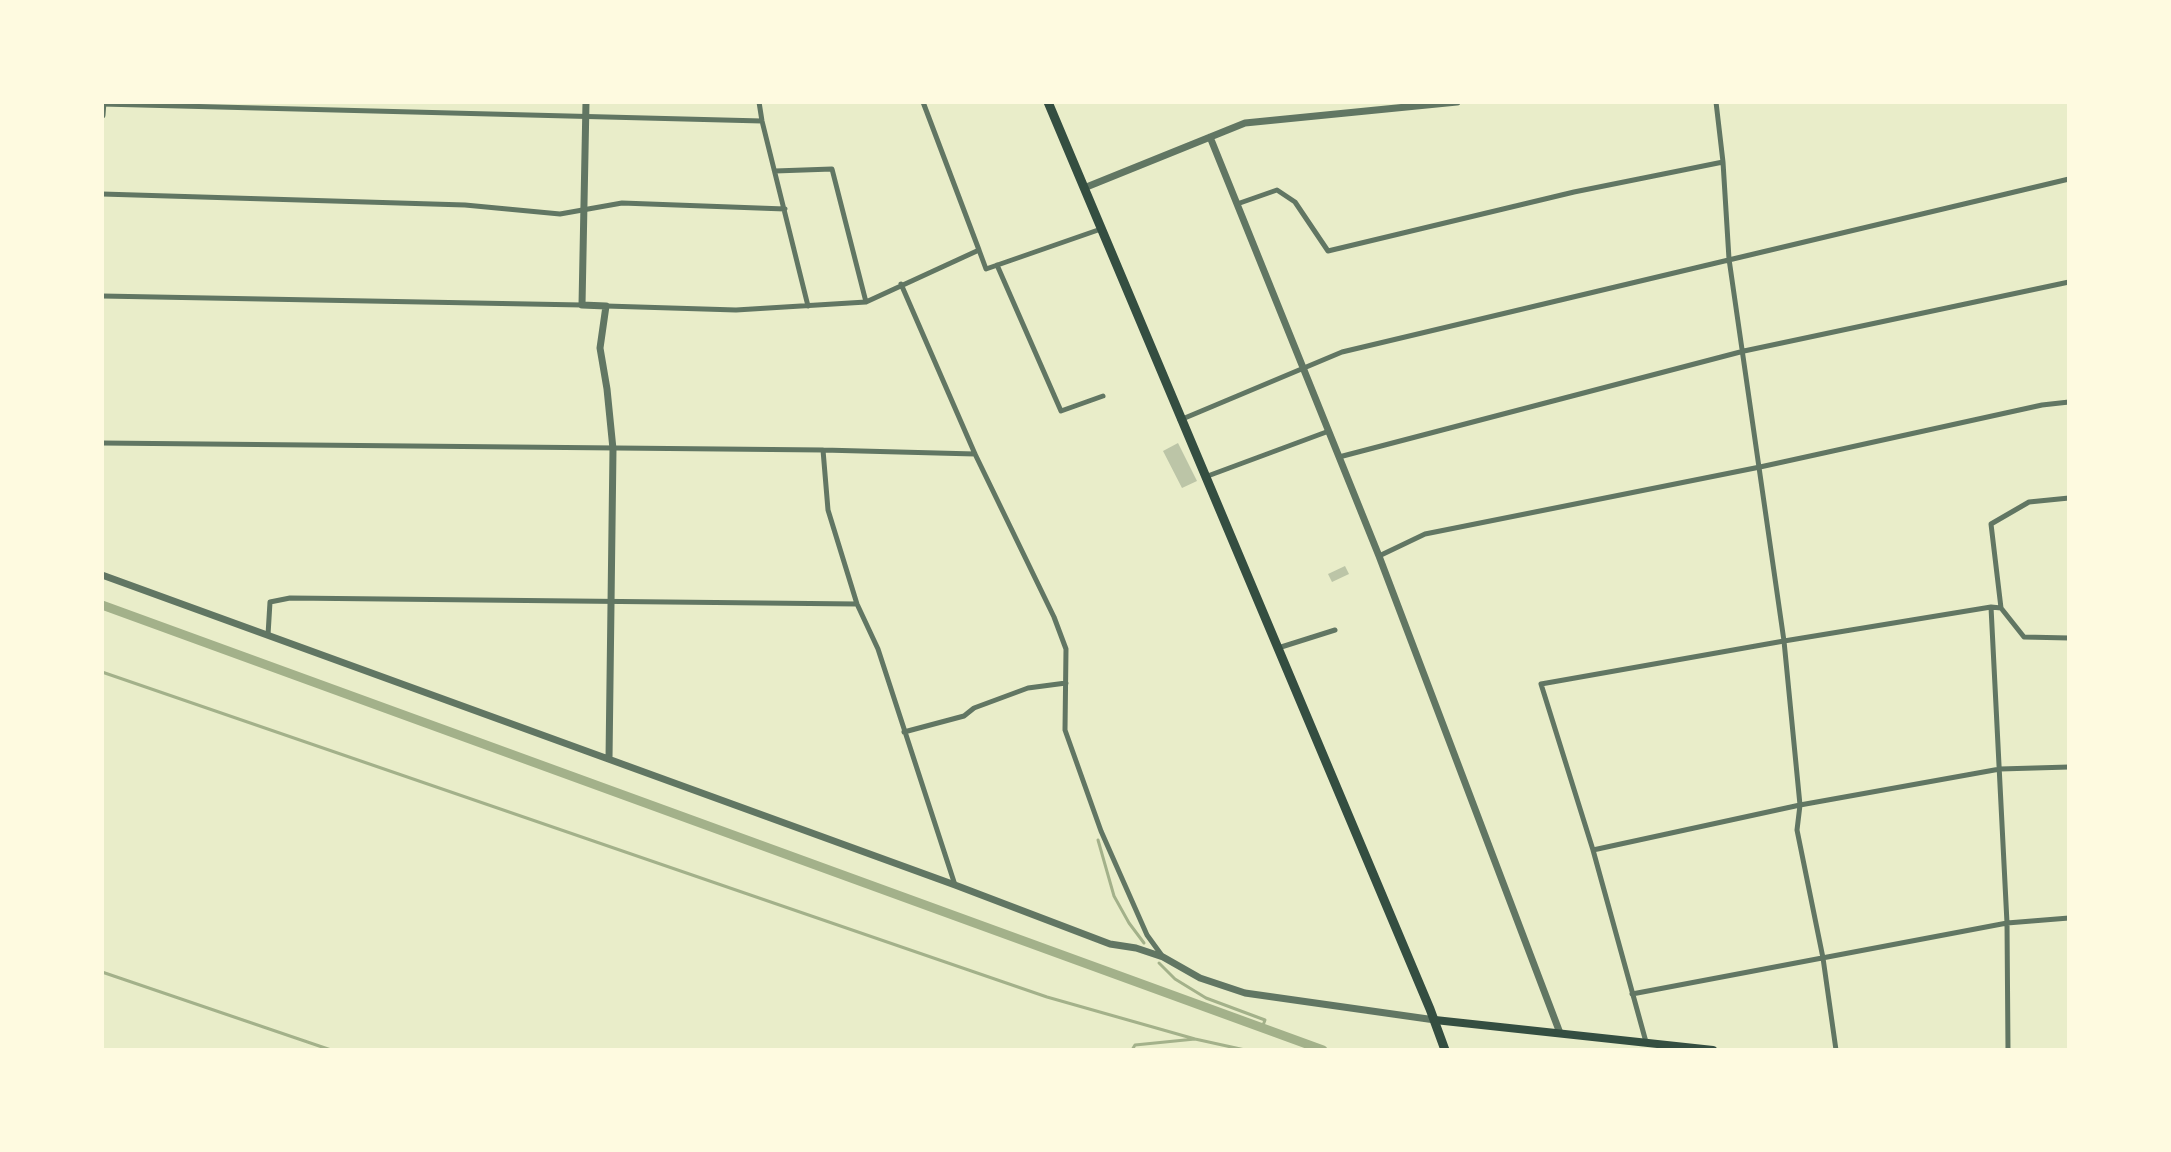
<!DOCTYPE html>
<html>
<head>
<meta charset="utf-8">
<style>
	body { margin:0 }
	#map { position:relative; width:2171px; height:1152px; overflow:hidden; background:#e9edc9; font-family:"Nunito Sans",sans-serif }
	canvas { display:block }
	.frame { position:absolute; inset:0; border:104px solid #fefae0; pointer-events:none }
</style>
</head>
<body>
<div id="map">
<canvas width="2171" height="1152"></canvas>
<div class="frame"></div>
</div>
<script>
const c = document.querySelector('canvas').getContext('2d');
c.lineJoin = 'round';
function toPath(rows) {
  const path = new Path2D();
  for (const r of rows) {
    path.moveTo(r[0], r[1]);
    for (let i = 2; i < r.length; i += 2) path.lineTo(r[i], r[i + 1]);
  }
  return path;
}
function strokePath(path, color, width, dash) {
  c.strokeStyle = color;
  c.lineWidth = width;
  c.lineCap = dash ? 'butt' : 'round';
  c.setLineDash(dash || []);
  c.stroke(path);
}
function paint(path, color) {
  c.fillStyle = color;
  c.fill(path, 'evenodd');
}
strokePath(toPath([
	[102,672,1047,997,1195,1039],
	[1098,840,1114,896,1129,923,1144,943],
	[1159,963,1175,979,1206,998,1265,1020,1262,1028],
	[102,972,331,1050],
	[1132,1050,1135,1045,1195,1039,1245,1050]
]), '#a3b18a', 3);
strokePath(toPath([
	[102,605,1323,1050]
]), '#a3b18a', 9);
paint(toPath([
	[1178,443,1197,481,1182,488,1163,451],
	[1345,566,1349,574,1332,582,1328,574]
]), '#bcc5a7');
strokePath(toPath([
	[759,102,762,121,808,306],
	[923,102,979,250],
	[1716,102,1723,162,1729,259,1784,641,1800,805,1797,830,1823,958,1836,1050],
	[102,104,762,121],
	[775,171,832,169,866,302],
	[102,194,465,205,560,214,622,203,785,209],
	[1237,204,1277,190,1295,202,1328,251,1574,192,1723,162],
	[997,265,1061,411,1103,396],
	[901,284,975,454,1054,617,1066,649,1065,730,1101,831,1147,935,1163,957],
	[102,296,582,305],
	[606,306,736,310,866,302,979,250,986,269,1101,229],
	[1180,420,1342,352,2069,179],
	[102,443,823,450,975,454],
	[823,450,828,510,857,604,878,649,955,885],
	[1339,457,1744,351,2069,282],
	[1205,477,1329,431],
	[2069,498,2029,502,1991,524,2001,608,2024,637,2069,638],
	[1379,556,1425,534,1760,467,2042,405,2069,402],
	[1991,607,2007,923,2008,1050],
	[268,635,270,602,290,598,857,604],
	[1278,648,1335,630],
	[904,732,964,716,974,708,1028,688,1066,683],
	[1593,850,1800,805,2000,769,2069,767],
	[1632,994,2007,923,2069,918],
	[1646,1042,1593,850,1541,684,1784,641,1991,607,2001,608]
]), '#617663', 5);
strokePath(toPath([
	[586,102,582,305,606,306,600,348,607,389,613,449,609,759],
	[102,115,103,102],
	[1210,137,1379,556,1560,1033],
	[1084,188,1245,123,1457,102],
	[102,575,955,885,1110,944,1136,948,1163,957,1200,978,1245,993,1435,1020]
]), '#617663', 7);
strokePath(toPath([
	[1435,1020,1713,1050]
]), '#344e41', 8);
strokePath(toPath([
	[1048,102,1430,1009,1445,1050]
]), '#344e41', 9);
</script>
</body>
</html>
